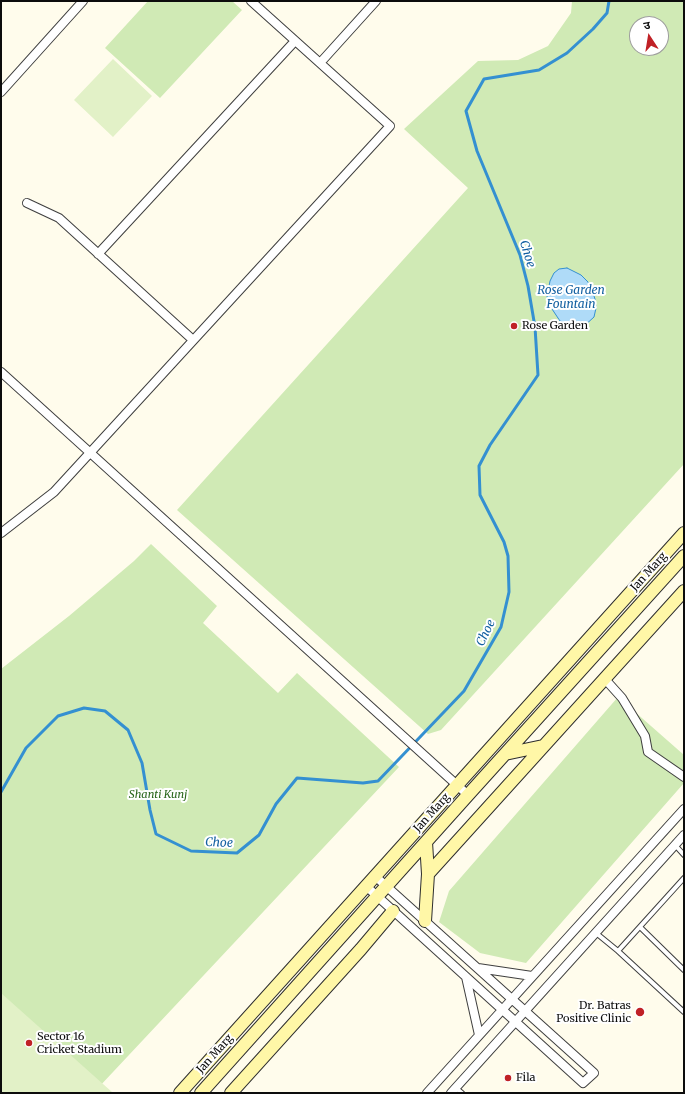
<!DOCTYPE html>
<html>
<head>
<meta charset="utf-8">
<style>
	body { margin:0 }
	#map { position:relative; width:685px; height:1094px; overflow:hidden; background:#fffcec; font-family:Merriweather,"Noto Sans Devanagari",serif }
	canvas { display:block }
	.frame { position:absolute; inset:0; border:2px solid #0c0c0c; pointer-events:none }
	.north { position:absolute; left:629px; top:16px; width:40px; height:40px; box-sizing:border-box; background:#fff; border:1px solid #9e9e9e; border-radius:50%; rotate:348deg; font-size:11px; font-weight:700; line-height:16px; text-align:center; color:#0c0c0c }
	.north::after { content:''; display:block; margin:auto; width:14px; height:18px; background:#c02126; clip-path:polygon(50% 0,100% 100%,50% 72%,0 100%) }
</style>
</head>
<body>
<div id="map">
<canvas width="685" height="1094"></canvas>
<div class="frame"></div>
<div class="north">उ</div>
</div>
<script>
const c = document.querySelector('canvas').getContext('2d');
c.lineJoin = 'round';
function paint(path, color) {
  c.fillStyle = color;
  c.fill(path, 'evenodd');
}
function toPath(rows) {
  const path = new Path2D();
  for (const r of rows) {
    path.moveTo(r[0], r[1]);
    for (let i = 2; i < r.length; i += 2) path.lineTo(r[i], r[i + 1]);
  }
  return path;
}
function strokePath(path, color, width, dash) {
  c.strokeStyle = color;
  c.lineWidth = width;
  c.lineCap = dash ? 'butt' : 'round';
  c.setLineDash(dash || []);
  c.stroke(path);
}
function drawText(font, color, halo, rows, align = 'center') {
  c.font = font + ' Merriweather,serif';
  c.lineWidth = 4;
  c.setLineDash([]);
  c.textBaseline = 'middle';
  c.strokeStyle = halo;
  c.fillStyle = color;
  for (const [text, x, y, turn = 0] of rows) {
    c.save();
    c.translate(x, y);
    c.rotate((+turn || 0) * Math.PI / 180);
    c.textAlign = isNaN(turn) ? turn : align;
    if (halo) c.strokeText(text, 0, 0);
    c.fillText(text, 0, 0);
    c.restore();
  }
}
paint(toPath([
	[148,1,232,1,242,10,160,98,105,48],
	[572,1,684,1,684,464,441,730,428,734,177,510,468,188,404,129,478,61,518,60,548,46,571,13],
	[637,24,661,24,661,48,637,48],
	[151,544,217,606,203,623,278,693,297,673,399,767,98,1088,1,999,1,669,69,616,134,561],
	[618,697,684,755,684,783,526,963,480,953,439,922,449,891]
]), '#d0eab5');
paint(toPath([
	[113,59,152,96,113,137,74,100],
	[1,993,112,1092,1,1093]
]), '#e2f1c7');
const water = toPath([
	[567,268,581,275,588,282,592,290,595,299,596,308,594,317,583,327,576,328,567,325,560,321,550,306,547,297,550,281,554,273,559,269,567,268]
]);
paint(water, '#afdbf8');
strokePath(water, '#3490d1', 1);
strokePath(toPath([
	[1,792,26,748,58,716,84,708,105,711,128,730,142,763,150,810,156,834,191,851,237,853,259,835,276,804,297,778,363,783,378,781,464,691,501,627,509,592,508,556,504,542,480,495,479,466,490,445,538,375,535,327,528,286,520,255,477,151,466,111,484,79,539,70,567,53,593,29,607,13,609,1]
]), '#3490d1', 3);
const lane = toPath([
	[675,845,684,855],
	[684,878,618,951,684,1012],
	[640,927,684,970],
	[596,933,618,951],
	[456,1088,462,1093]
]);
const street = toPath([
	[320,63,376,1],
	[1,92,83,1],
	[27,203,59,218,193,340],
	[98,254,295,41],
	[1,372,468,795],
	[1,533,54,492,390,126,251,1],
	[604,678,622,698,645,736,648,752,684,777],
	[366,886,583,1083,594,1073,375,876],
	[478,968,532,976],
	[466,977,479,1035],
	[427,1093,684,809],
	[451,1093,684,835]
]);
const secondary = toPath([
	[505,754,543,746],
	[428,874,684,591],
	[425,921,428,874,426,842],
	[180,1093,684,533],
	[201,1093,468,795,684,556],
	[231,1093,361,949,393,911]
]);
strokePath(lane, '#3f3f3f', 6);
strokePath(street, '#3f3f3f', 10);
strokePath(secondary, '#2e2e2e', 14);
strokePath(lane, '#fff', 4);
strokePath(street, '#fff', 8);
strokePath(secondary, '#fff7a7', 12);
for (const [x, y, r, color] of [
	[514,326,4,"#c02126"],
	[640,1012,5,"#c02126"],
	[29,1043,4,"#c02126"],
	[508,1078,4,"#c02126"]
]) {
  const dot = new Path2D();
  dot.arc(x, y, r, 0, 2 * Math.PI);
  c.fillStyle = color;
  c.fill(dot);
  strokePath(dot, '#fff', 1.5);
}
drawText('11px', '#0c0c0c', '#fff', [
	["Rose Garden",522,326],
	["Dr. Batras",631,1006,"right"],
	["Positive Clinic",631,1019,"right"],
	["Sector 16",37,1037],
	["Cricket Stadium",37,1050],
	["Fila",516,1078]
], 'left');
drawText('11px', '#0c0c0c', '#fff', [
	["Jan Marg",649,572,-48],
	["Jan Marg",432,813,-48],
	["Jan Marg",215,1054,-48]
]);
drawText('italic 11px', '#29661b', '#fff', [
	["Shanti Kunj",158,795]
]);
drawText('italic 12px', '#1360a1', '#fff', [
	["Choe",527,254,73],
	["Rose Garden",571,291],
	["Fountain",571,305],
	["Choe",486,633,-64],
	["Choe",219,843,2]
]);
</script>
</body>
</html>
